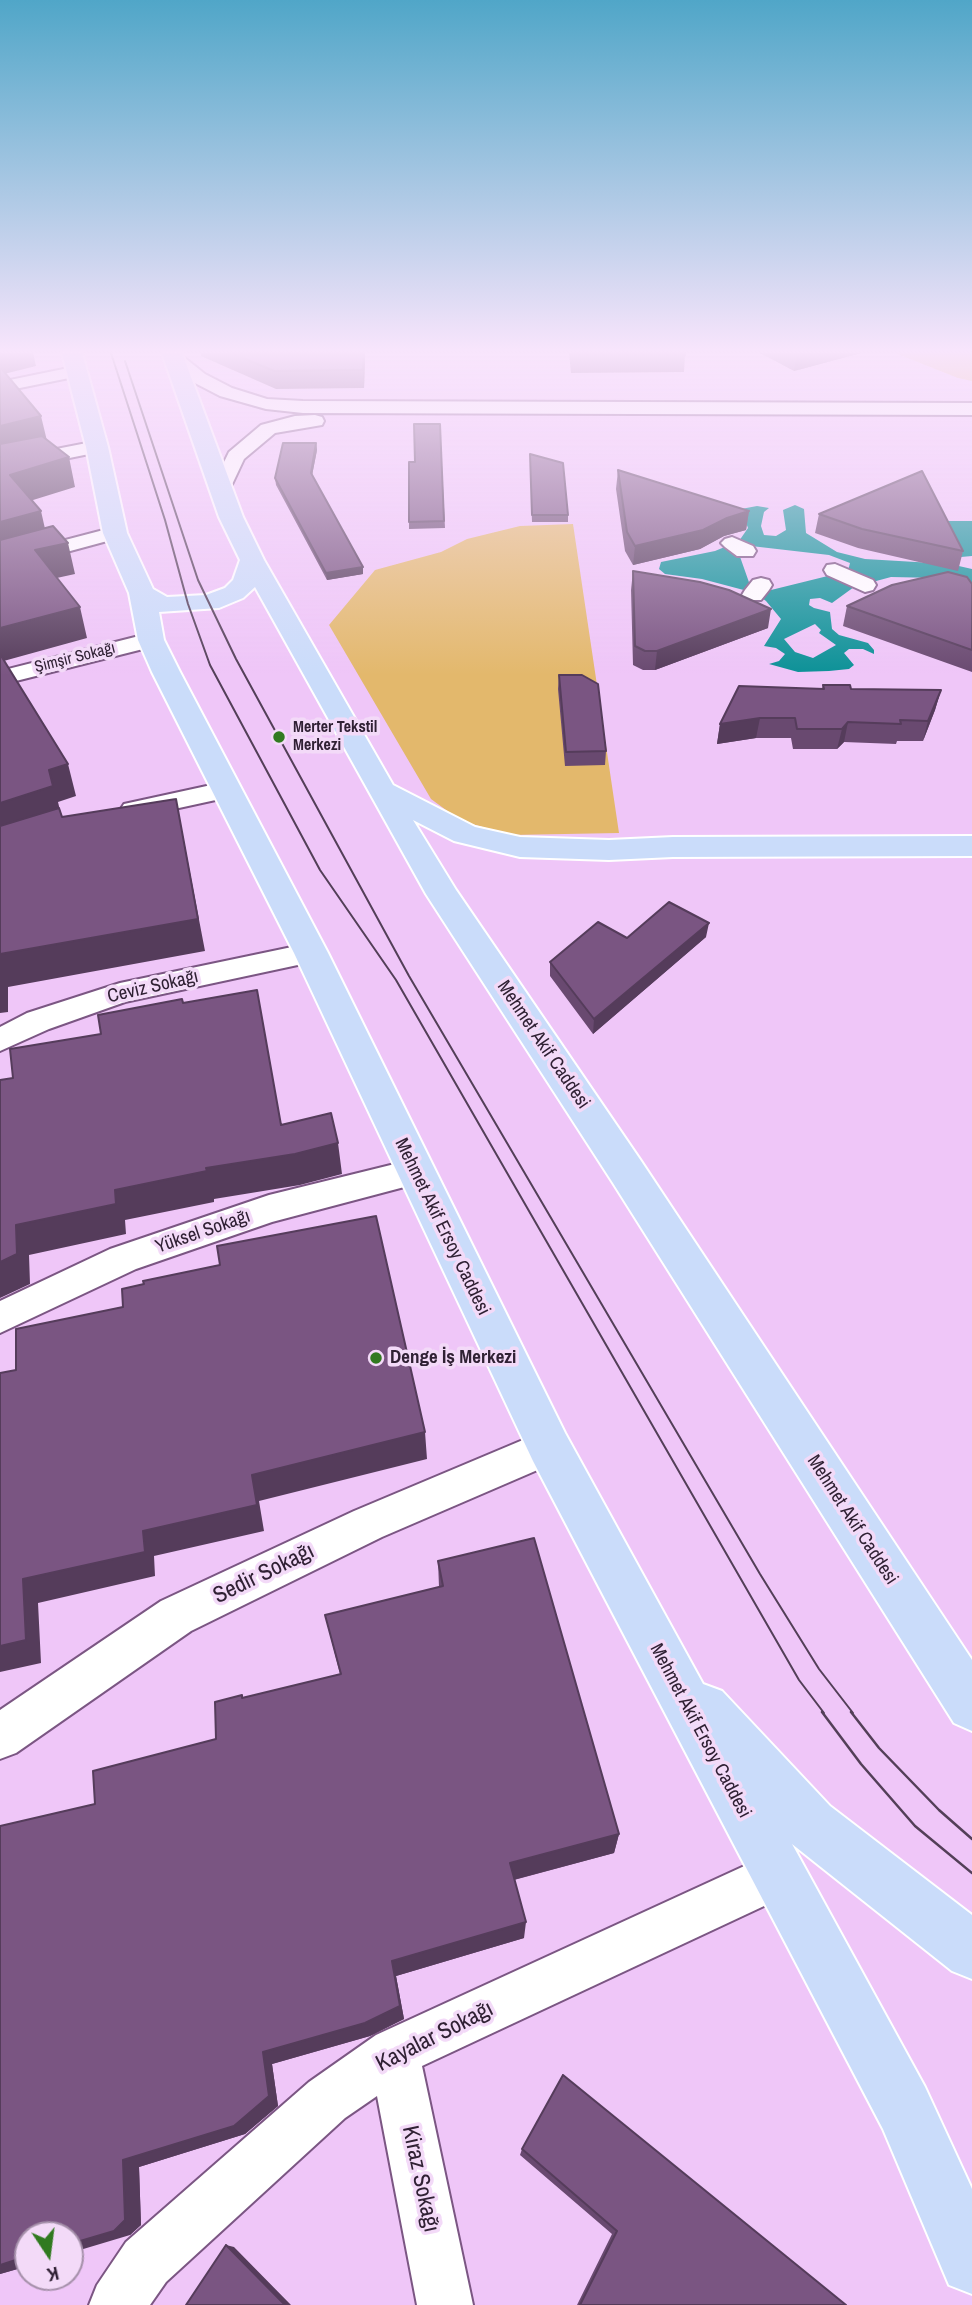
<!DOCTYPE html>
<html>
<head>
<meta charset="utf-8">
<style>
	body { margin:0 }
	#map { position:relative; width:972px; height:2305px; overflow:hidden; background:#efc6f8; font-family:"Archivo Narrow",sans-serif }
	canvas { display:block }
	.north { position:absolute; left:14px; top:2221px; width:70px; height:70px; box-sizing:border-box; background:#f3daf8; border:2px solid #a590aa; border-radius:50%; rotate:167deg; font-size:19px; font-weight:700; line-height:28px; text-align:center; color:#302134 }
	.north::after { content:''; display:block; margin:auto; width:24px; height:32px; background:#317a20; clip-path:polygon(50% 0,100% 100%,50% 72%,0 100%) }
</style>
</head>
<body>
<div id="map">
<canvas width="972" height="2305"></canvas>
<div class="north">K</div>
</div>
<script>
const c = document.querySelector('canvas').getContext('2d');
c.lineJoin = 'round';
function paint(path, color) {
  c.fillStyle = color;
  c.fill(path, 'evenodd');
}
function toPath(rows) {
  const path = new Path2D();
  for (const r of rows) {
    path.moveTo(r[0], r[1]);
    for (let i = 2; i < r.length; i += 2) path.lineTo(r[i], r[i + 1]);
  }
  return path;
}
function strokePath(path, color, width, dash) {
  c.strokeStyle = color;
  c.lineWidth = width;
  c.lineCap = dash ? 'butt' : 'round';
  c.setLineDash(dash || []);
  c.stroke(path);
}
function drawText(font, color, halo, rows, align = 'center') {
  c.font = font + ' "Archivo Narrow",sans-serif';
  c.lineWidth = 7;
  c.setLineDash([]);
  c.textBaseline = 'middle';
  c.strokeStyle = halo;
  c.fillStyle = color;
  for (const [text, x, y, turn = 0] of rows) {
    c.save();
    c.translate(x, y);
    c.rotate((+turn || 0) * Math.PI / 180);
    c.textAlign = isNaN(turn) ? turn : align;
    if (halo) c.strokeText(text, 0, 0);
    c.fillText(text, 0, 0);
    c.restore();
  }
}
paint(toPath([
	[895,353,972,353,972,381,958,378],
	[573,524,619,833,511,835,461,821,431,799,329,625,375,570,441,552,467,539,520,526]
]), '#e3b86c');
paint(toPath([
	[795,505,804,509,806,533,837,552,865,559,950,564,972,569,972,583,938,578,891,577,854,587,832,603,820,598,810,599,809,605,814,608,830,612,832,629,839,635,868,643,874,650,874,654,863,649,849,649,844,653,854,665,849,669,829,671,798,672,769,664,779,661,785,654,776,648,764,646,781,619,766,601,755,593,702,579,665,574,659,569,661,562,715,551,739,541,748,528,741,509,757,506,769,508,764,512,761,526,764,535,776,536,786,530,783,510],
	[751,546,829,555,850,563,848,571,767,591,751,588,738,551],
	[815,624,821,630,819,633,836,645,813,658,795,652,784,639],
	[945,521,972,521,972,556,961,557]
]), '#0c9197');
const minor = toPath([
	[174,353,180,354,205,374,232,388,267,399,303,401,972,403,972,415,303,413,266,409,220,396,193,382,168,362,165,358,174,353],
	[78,366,84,367,87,371,84,375,0,392,0,382,78,366],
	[315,415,322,417,324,421,322,425,275,433,244,459,228,493,214,493,211,489,229,452,261,425,295,416,315,415],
	[97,441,107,447,104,451,0,472,0,460,97,441],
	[115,527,122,529,125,533,122,537,0,570,0,557,115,527],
	[732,537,753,546,756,551,753,556,737,556,725,547,721,543,725,539,732,537],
	[835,564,873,580,876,585,873,590,865,592,827,575,824,570,827,565,835,564],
	[761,578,769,580,772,585,769,590,761,600,745,600,742,595,745,590,753,580,761,578],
	[151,633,159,635,163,640,159,645,0,685,0,671,151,633],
	[225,782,234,784,238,790,234,796,133,818,124,816,120,810,124,804,225,782],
	[311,943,321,946,326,953,321,960,125,1002,49,1029,0,1051,0,1027,27,1013,120,983,311,943],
	[415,1159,427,1163,432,1172,427,1181,272,1222,136,1269,0,1333,0,1301,110,1249,269,1195,415,1159],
	[549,1429,563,1435,569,1447,563,1459,382,1537,191,1631,16,1753,0,1759,0,1710,161,1601,354,1511,549,1429],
	[777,1851,794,1858,801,1875,794,1892,422,2066,473,2305,417,2305,377,2096,345,2118,166,2282,150,2305,89,2305,97,2285,126,2242,309,2082,376,2035,777,1851]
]);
const major = toPath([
	[62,353,82,353,108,447,127,533,153,589,167,597,206,595,225,588,233,580,240,560,219,517,162,353,182,353,243,517,264,560,393,785,475,827,520,837,609,840,673,837,972,836,972,856,673,857,609,860,520,857,454,841,413,820,456,890,641,1161,972,1660,972,1731,954,1723,613,1183,426,894,255,587,243,598,219,608,159,612,164,640,180,672,328,953,565,1433,703,1684,722,1691,830,1806,972,1915,972,1979,952,1971,792,1844,925,2087,972,2189,972,2294,949,2285,883,2129,533,1461,294,953,152,672,138,640,129,593,103,533,86,447,62,353]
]);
strokePath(minor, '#7b5683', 4);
strokePath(major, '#fff', 4);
paint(minor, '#fff');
paint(major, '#cadcfa');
strokePath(toPath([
	[111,353,165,520,188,604,210,665,320,870,396,980,799,1680,824,1713],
	[125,361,198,580,236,659,409,976,760,1574,819,1669,853,1713]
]), '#533f58', 2);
strokePath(toPath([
	[822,1712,861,1764,915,1826,972,1873],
	[851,1712,879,1748,939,1810,972,1839]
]), '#533f58', 2.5);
paint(toPath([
	[201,353,365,353,364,388,276,389,201,356],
	[569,353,685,353,685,355,684,372,571,373],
	[760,353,861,353,794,371],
	[440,424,445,528,409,529,409,522,415,462],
	[316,443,317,450,312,476,363,567,363,574,327,580,276,485,275,478],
	[530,461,568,515,568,522,532,522],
	[618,470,749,511,746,530,724,536,700,549,633,565,625,551,616,489],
	[819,514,963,551,958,571,858,548,815,533],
	[633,571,768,628,655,670,643,670,633,665,631,590],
	[972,584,972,672,843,626,847,606],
	[559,675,606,751,605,765,565,766,558,689],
	[823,685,851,689,941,690,935,710,923,741,897,741,896,744,844,742,837,749,793,749,791,738,756,738,717,744,720,724,822,689],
	[706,937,593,1034,550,976,550,962,627,938],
	[438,1561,619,1834,614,1853,514,1880,524,1938,396,1976,404,2019,370,2036,272,2064,278,2106,245,2134,139,2167,141,2225,130,2235,28,2235,28,2266,0,2274,0,1826,95,1804,216,1739,243,1698,340,1674,325,1615,439,1587],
	[522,2149,846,2305,577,2305,612,2234,520,2155]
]), '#694970');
paint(toPath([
	[0,353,33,353,36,366,0,375],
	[364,353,365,353,365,360,364,388,363,370],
	[797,353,861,353,794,371],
	[41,416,48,445,0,457,0,426],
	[316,443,317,450,311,480,311,473],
	[69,457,75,487,17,505,10,475],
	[41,511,48,542,0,554,0,522],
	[749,511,746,530,724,536,700,549,633,565,635,546],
	[68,543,75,574,43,581,35,550],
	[363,567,363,574,327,580,326,573],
	[80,607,87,638,0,662,0,628],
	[771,609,768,628,655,670,657,651],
	[941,690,935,710,923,741,928,721],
	[760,718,756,738,717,744,720,724],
	[848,722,844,742,837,749,842,729],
	[68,764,76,796,58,802,62,819,0,839,0,803,49,770],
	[176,799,205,951,8,987,8,1012,0,1013,0,954],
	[709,923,706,937,593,1034,594,1019],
	[338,1143,342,1174,300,1185,214,1199,214,1202,125,1220,126,1234,29,1255,30,1284,0,1298,0,1262,16,1225,115,1190,206,1168],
	[425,1432,427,1459,259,1501,264,1531,154,1556,155,1576,38,1603,41,1663,0,1672,0,1646,23,1579,143,1531,252,1475],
	[619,1834,614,1853,509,1881,510,1863],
	[526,1922,524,1938,396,1976,404,2019,370,2036,272,2064,278,2106,245,2134,139,2167,141,2225,130,2235,70,2253,70,2244,123,2160,263,2052,392,1961],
	[226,2245,234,2247,291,2305,285,2305],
	[28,2256,28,2266,0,2274,0,2265]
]), '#553c5b');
const building = toPath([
	[231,353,364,353,363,370,274,371,231,353],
	[572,353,685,353,685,355,572,355,572,353],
	[0,367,41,416,0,426,0,367],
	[414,424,440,424,444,521,409,522,409,462,415,462,414,424],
	[42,436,69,457,10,475,41,511,0,522,0,444,42,436],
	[283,443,316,443,311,473,363,567,326,573,275,478,283,443],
	[530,454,563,463,568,515,532,515,530,454],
	[618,470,749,511,727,518,703,530,635,546,627,532,618,470],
	[922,471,963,551,862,529,819,514,922,471],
	[53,526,68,543,35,550,80,607,0,628,0,540,53,526],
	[633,571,700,582,729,590,771,609,657,651,645,651,635,646,633,571],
	[948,572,967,577,972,584,972,650,847,606,892,585,948,572],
	[0,654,68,764,49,770,53,786,0,803,0,654],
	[559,675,582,675,598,684,606,751,566,752,559,675],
	[823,685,850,685,851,689,941,690,928,721,900,720,901,724,848,722,842,729,797,729,795,718,760,718,720,724,739,686,824,689,823,685],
	[176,799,198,919,0,954,0,826,59,808,62,817,176,799],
	[669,902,709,923,594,1019,550,962,598,922,627,938,669,902],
	[257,990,281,1125,331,1113,338,1143,295,1154,206,1168,207,1171,115,1190,116,1204,16,1225,17,1254,0,1262,0,1080,13,1078,10,1049,101,1034,98,1015,182,999,183,1003,257,990],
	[376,1216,425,1432,252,1475,257,1505,143,1531,145,1552,23,1579,26,1640,0,1646,0,1373,16,1370,16,1329,123,1307,122,1289,144,1284,143,1281,220,1265,217,1246,376,1216],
	[534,1538,619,1834,510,1863,526,1922,392,1961,400,2006,365,2023,263,2052,269,2096,234,2126,123,2160,125,2220,114,2231,70,2244,70,2235,28,2235,28,2256,0,2265,0,1826,95,1804,93,1771,216,1739,215,1702,242,1695,242,1698,341,1674,325,1615,443,1586,438,1561,534,1538],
	[563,2075,846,2305,580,2305,617,2231,522,2149,563,2075],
	[226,2245,285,2305,186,2305,226,2245]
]);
paint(building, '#7a5582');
strokePath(building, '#553c5b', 2);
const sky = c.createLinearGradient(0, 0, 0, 675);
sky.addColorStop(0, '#50a6c8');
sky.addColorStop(0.52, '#f8e5fc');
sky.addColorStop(1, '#f8e5fc00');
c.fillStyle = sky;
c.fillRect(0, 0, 972, 675);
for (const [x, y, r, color] of [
	[279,737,7,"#317a20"],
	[376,1358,7,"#317a20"]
]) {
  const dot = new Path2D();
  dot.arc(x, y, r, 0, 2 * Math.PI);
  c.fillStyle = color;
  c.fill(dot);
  strokePath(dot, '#f3daf8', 2.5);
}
drawText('16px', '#302134', '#f3daf8', [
	["Şimşir Sokağı",75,658,-14]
]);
drawText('bold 16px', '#302134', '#f3daf8', [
	["Merter Tekstil",293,728],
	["Merkezi",293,746]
], 'left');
drawText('19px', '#302134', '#f3daf8', [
	["Ceviz Sokağı",153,987,-13],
	["Mehmet Akif Caddesi",543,1045,56],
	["Mehmet Akif Ersoy Caddesi",442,1227,64],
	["Yüksel Sokağı",203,1232,-19],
	["Mehmet Akif Caddesi",852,1520,57],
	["Mehmet Akif Ersoy Caddesi",700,1731,62]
]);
drawText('bold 19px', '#302134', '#f3daf8', [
	["Denge İş Merkezi",390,1358]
], 'left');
drawText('23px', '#302134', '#f3daf8', [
	["Sedir Sokağı",264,1574,-26],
	["Kayalar Sokağı",435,2037,-27],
	["Kiraz Sokağı",420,2179,78]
]);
</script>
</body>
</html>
